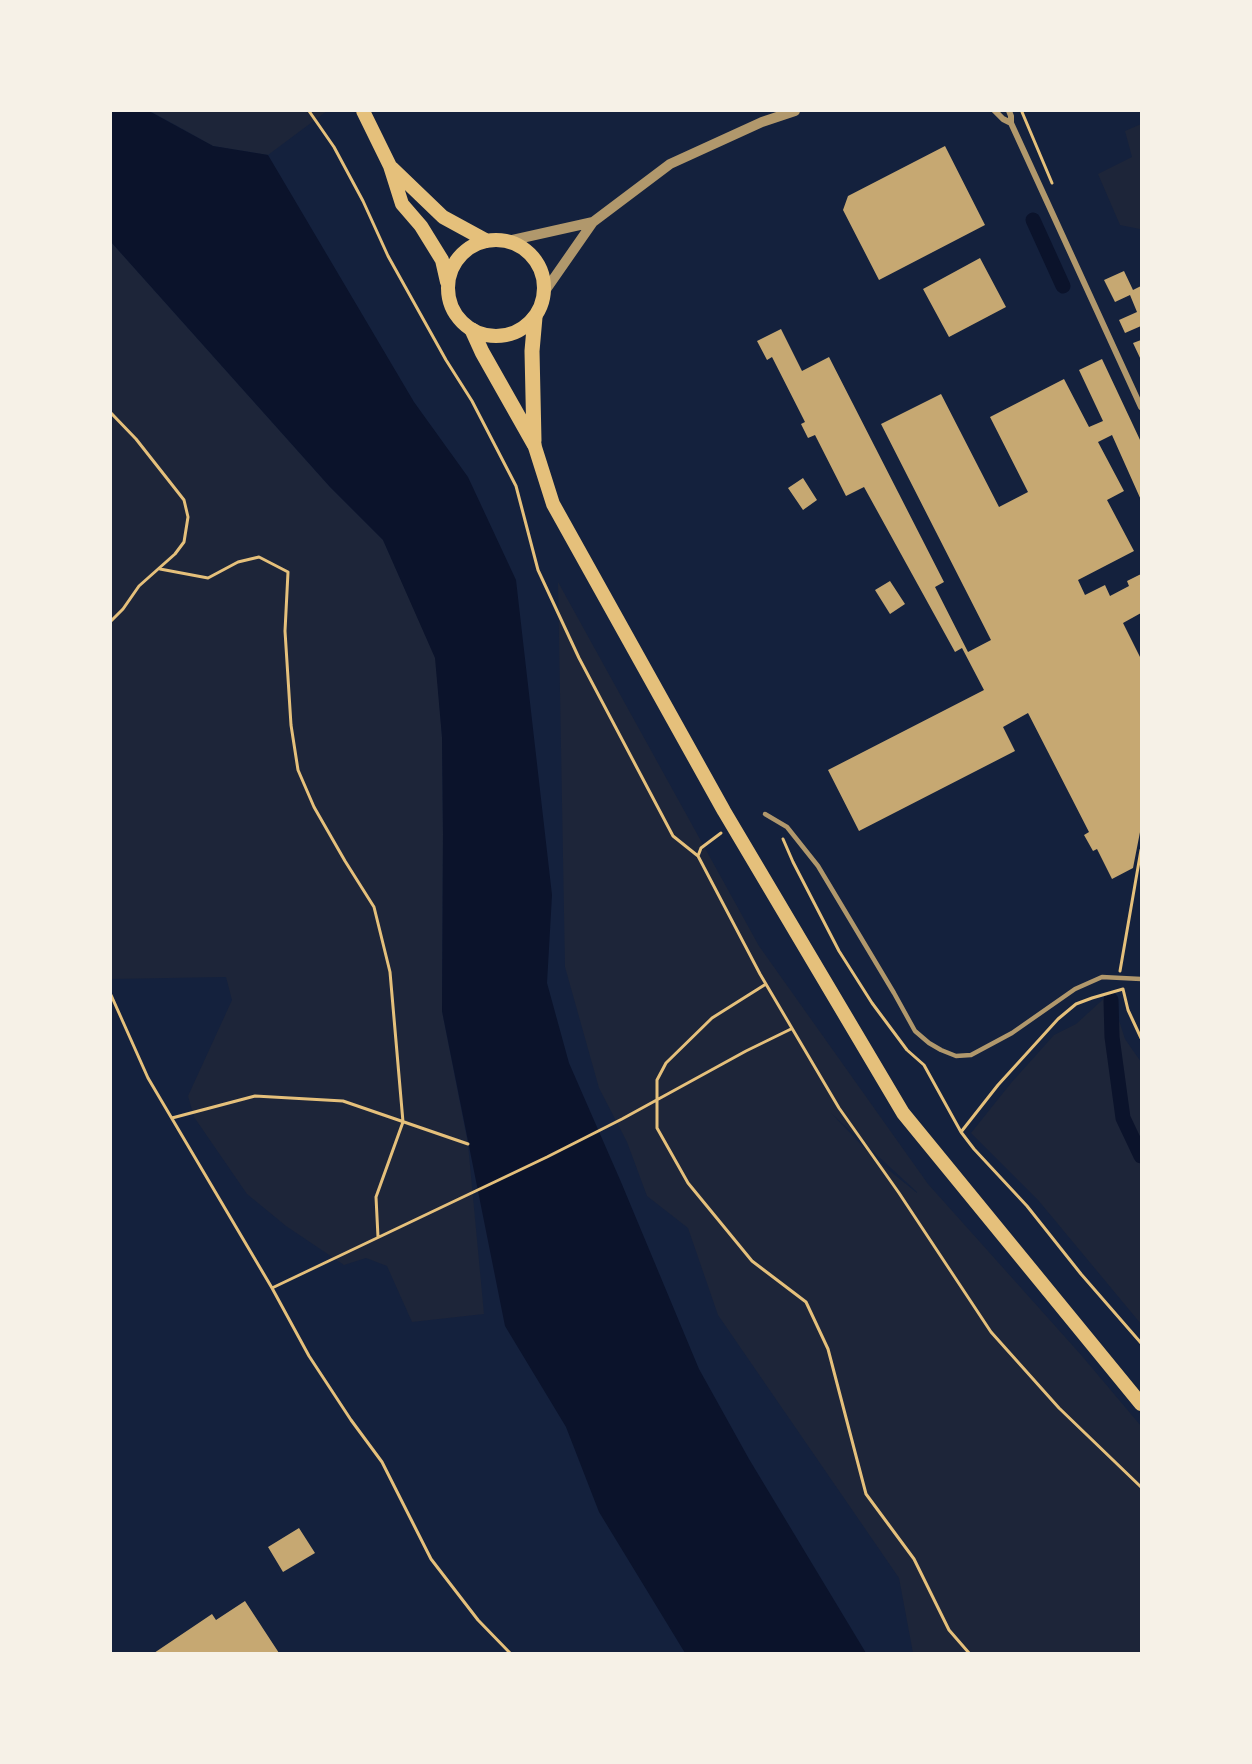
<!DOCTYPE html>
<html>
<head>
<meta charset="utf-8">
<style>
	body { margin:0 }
	#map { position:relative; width:1252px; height:1764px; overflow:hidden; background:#14213d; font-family:"DM Sans",sans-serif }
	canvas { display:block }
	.frame { position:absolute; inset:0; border:112px solid #f6f1e7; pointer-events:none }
</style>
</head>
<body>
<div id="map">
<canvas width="1252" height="1764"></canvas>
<div class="frame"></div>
</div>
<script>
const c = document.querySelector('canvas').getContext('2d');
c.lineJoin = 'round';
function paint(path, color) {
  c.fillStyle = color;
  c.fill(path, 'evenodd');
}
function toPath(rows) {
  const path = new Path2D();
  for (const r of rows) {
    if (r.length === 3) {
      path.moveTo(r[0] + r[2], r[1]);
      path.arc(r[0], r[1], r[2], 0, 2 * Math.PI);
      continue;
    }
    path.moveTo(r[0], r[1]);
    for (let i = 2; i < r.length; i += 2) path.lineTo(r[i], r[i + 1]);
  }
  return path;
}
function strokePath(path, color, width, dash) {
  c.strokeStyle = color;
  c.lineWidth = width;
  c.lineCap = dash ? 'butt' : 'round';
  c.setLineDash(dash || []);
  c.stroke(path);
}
paint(toPath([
	[150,111,327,111,268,155,213,146],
	[1141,124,1141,231,1140,229,1120,225,1098,174,1132,157,1125,131],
	[111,242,330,487,383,540,436,658,442,737,443,834,442,1011,468,1144,484,1314,412,1322,387,1266,366,1258,344,1265,286,1226,247,1194,194,1117,188,1096,232,1000,226,977,111,979],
	[558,582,759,946,928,1184,1082,1356,1141,1426,1141,1653,913,1653,899,1578,718,1315,688,1228,647,1196,627,1142,599,1088,565,967],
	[831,1113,917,1192,917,1193,875,1159],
	[1110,993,1125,1039,1141,1062,1141,1324,1038,1200,971,1133,1011,1083,1054,1035,1076,1024]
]), '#1d2539');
paint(toPath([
	[111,111,149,111,213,146,268,155,414,402,468,477,516,580,552,895,547,983,569,1063,621,1182,699,1369,749,1459,866,1653,685,1653,599,1512,566,1427,505,1326,442,1011,443,834,442,737,435,658,383,540,330,487,111,242]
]), '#0b132b');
strokePath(toPath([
	[1033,220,1063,286],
	[1111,1000,1112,1037,1123,1118,1141,1156]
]), '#0b132b', 15);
paint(toPath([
	[945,146,985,225,879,280,843,210,848,196],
	[980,258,1006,307,949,337,923,289],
	[1124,271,1133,290,1141,286,1141,326,1125,333,1119,320,1137,312,1130,295,1115,302,1104,280],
	[781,329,802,371,829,357,944,582,935,587,968,652,991,640,881,424,941,394,999,507,1028,492,990,417,1064,379,1089,427,1103,421,1079,370,1102,359,1141,442,1141,500,1112,435,1098,442,1124,491,1107,500,1134,551,1078,580,1085,595,1105,585,1110,596,1129,586,1127,581,1141,574,1141,613,1123,623,1141,659,1141,827,1133,868,1112,879,1097,849,1093,851,1084,835,1089,832,1028,713,1003,727,1015,751,859,831,828,770,984,690,962,648,955,652,864,487,846,496,815,435,808,438,801,424,805,422,772,357,767,360,757,341],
	[1141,340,1141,360,1133,343],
	[803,478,817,500,803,510,788,488],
	[890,581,905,604,890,614,875,590],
	[299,1528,315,1553,283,1572,268,1547],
	[245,1601,279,1653,154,1653,212,1614,216,1620]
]), '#c6a872');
strokePath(toPath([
	[309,111,334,147,363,201,388,256,446,360,472,401,516,486,538,570,579,658,673,836,698,856,760,974,839,1108,899,1193,991,1332,1059,1408,1141,1487],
	[1022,112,1052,183],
	[111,413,136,439,184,500,188,517,184,542,175,554,139,586,123,609,111,621],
	[160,569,208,578,238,562,259,557,288,572,285,631,291,725,298,770,314,807,345,861,374,907,390,972,403,1122,376,1197,378,1237],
	[783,839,793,862,839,951,872,1003,907,1050,924,1065,961,1132,974,1149,1027,1206,1081,1274,1141,1343],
	[698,856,701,848,721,833],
	[1120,971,1141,850],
	[766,984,712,1018,666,1063,657,1080,657,1128,688,1183,752,1261,806,1302,828,1349,866,1494,914,1559,949,1630,969,1653],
	[1123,989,1128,1010,1141,1038],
	[111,995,148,1078,272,1288,309,1356,351,1420,382,1462,431,1559,478,1620,510,1653],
	[172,1118,255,1096,343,1101,468,1144],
	[961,1132,998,1085,1058,1019,1076,1004,1092,998,1123,989],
	[272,1288,547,1157,622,1119,746,1051,791,1029]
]), '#e5c07b', 3);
strokePath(toPath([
	[765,814,787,827,818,866,894,993,915,1031,929,1043,941,1050,956,1056,971,1055,1012,1033,1075,989,1102,977,1141,979]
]), '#b1986c', 4.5);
strokePath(toPath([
	[995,111,1003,119,1011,123],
	[1009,111,1011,116,1011,123,1141,407]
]), '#b1986c', 6);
strokePath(toPath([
	[508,241,593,222],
	[545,291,593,222,670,164,762,122,795,111]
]), '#b1986c', 10);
strokePath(toPath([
	[363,111,390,166,402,204,421,226,442,260,447,282],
	[392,168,443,217,487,241],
	[496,288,48],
	[534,444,553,504,724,811,903,1113,1141,1404]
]), '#e5c07b', 14);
strokePath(toPath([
	[472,330,482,352,534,444],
	[534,441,532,351,535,317]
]), '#e5c07b', 15);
</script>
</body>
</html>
